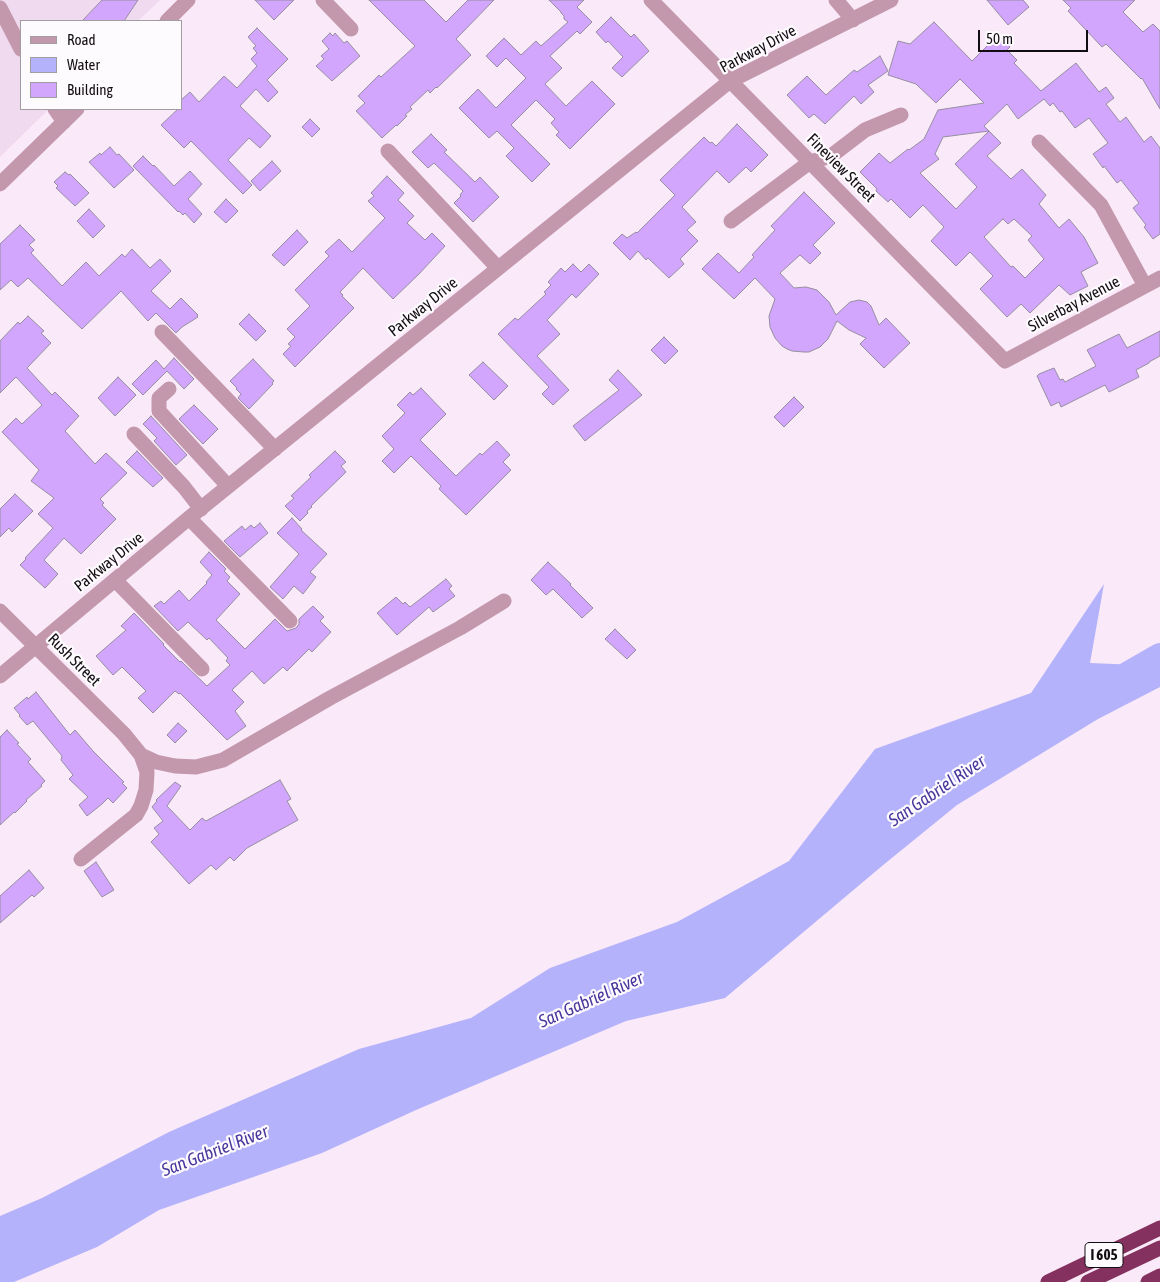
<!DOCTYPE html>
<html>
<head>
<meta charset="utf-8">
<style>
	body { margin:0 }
	#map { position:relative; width:1160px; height:1282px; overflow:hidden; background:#fae9f8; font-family:"Asap Condensed",sans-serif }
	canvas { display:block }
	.legend { position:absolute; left:20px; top:20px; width:162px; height:90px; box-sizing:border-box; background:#fefbfe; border:1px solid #a09ca0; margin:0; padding:6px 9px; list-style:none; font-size:15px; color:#120d12 }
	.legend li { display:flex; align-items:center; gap:10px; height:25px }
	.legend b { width:25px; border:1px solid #a09ca0 }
	.scale { position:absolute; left:978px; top:30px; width:110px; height:22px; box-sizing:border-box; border:2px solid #120d12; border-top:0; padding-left:6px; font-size:15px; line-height:18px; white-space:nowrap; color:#120d12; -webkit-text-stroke:4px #fefbfe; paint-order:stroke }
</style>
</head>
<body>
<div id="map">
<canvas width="1160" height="1282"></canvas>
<ul class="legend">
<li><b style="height:6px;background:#c398ac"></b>Road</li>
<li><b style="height:14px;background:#b4b2fa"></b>Water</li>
<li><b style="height:14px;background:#d1a6fc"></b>Building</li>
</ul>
<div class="scale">50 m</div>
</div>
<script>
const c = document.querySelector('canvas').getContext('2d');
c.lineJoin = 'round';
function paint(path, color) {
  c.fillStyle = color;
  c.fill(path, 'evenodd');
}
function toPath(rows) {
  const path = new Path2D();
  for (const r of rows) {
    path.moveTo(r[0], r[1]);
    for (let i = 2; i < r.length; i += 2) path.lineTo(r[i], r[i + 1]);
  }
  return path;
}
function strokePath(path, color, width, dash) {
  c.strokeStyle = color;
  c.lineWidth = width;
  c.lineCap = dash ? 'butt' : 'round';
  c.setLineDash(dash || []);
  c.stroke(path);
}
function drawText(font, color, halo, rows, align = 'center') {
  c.font = font + ' "Asap Condensed",sans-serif';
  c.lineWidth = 4.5;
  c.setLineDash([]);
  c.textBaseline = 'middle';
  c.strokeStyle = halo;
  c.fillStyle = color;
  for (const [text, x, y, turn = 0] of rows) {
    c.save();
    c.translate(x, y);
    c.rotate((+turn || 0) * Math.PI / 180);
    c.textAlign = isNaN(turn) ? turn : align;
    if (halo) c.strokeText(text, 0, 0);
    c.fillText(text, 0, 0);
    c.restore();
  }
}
paint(toPath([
	[0,0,160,0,138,21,21,21,21,109,49,109,0,157]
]), '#f0daef');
paint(toPath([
	[1104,584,1090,663,1160,666,1160,687,1098,719,957,805,882,866,725,998,626,1021,416,1110,322,1153,159,1210,97,1247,14,1282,0,1282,0,1216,42,1198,169,1132,359,1049,471,1018,550,968,677,922,789,861,875,749,1031,693]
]), '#b4b2fa');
strokePath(toPath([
	[1113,683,1160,656]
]), '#b4b2fa', 26);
const building = toPath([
	[102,0,138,0,124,21,82,21,102,0],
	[255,0,294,0,274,20,255,0],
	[369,0,424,0,446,22,468,0,494,0,456,39,471,55,437,88,436,87,430,93,428,90,410,107,412,109,405,115,407,116,397,126,396,125,382,138,356,111,365,103,358,96,379,75,381,77,415,46,369,0],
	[549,0,584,0,577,7,592,22,580,34,577,31,550,56,562,68,545,84,566,106,592,81,615,104,570,149,556,135,559,132,551,123,555,119,536,100,511,125,550,164,532,182,506,156,514,148,497,131,489,138,459,108,478,89,496,108,526,78,506,58,497,67,486,56,504,38,521,55,536,41,541,46,568,22,564,19,564,16,561,13,561,12,549,0],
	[987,0,1023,0,1029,7,1008,25,987,0],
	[1063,0,1135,0,1123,12,1143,32,1153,24,1160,31,1160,109,1142,78,1141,79,1106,44,1102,47,1068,11,1071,8,1063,0],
	[611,17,631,37,634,34,649,51,622,77,612,68,623,57,608,41,606,43,596,32,611,17],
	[934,22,972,61,992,41,994,43,1000,37,1010,47,1007,50,1017,60,1014,63,1041,91,1076,63,1099,92,1106,87,1114,98,1106,104,1120,122,1126,117,1144,142,1151,136,1160,148,1160,234,1153,239,1144,227,1146,225,1133,208,1139,203,1121,180,1117,183,1104,166,1103,168,1093,154,1108,143,1089,118,1075,128,1062,111,1060,112,1053,103,1050,106,1044,99,1018,119,1007,104,984,126,989,131,943,137,935,154,939,159,920,173,956,209,977,187,955,164,989,131,1001,143,987,156,1011,179,1022,169,1046,195,1039,204,1059,228,1069,219,1084,237,1098,263,1081,272,1088,286,1070,295,1059,285,1030,313,1021,304,1007,317,980,289,993,276,970,252,956,266,931,241,944,227,923,205,910,218,891,199,888,202,876,191,877,189,860,172,879,153,890,163,908,149,909,150,924,139,938,110,984,103,960,79,936,103,916,84,888,75,898,41,910,44,934,22],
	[1003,219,1008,224,1014,219,1032,236,1028,240,1044,259,1025,278,1013,266,1011,267,984,237,1003,219],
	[257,28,288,59,267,80,278,92,268,102,256,89,240,106,271,136,260,148,249,138,228,160,252,185,243,194,191,141,184,148,161,125,178,109,181,109,181,100,190,92,199,102,224,76,237,88,257,66,251,59,257,53,253,48,256,46,248,37,257,28],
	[330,33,333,36,335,33,344,43,347,41,360,56,332,81,316,66,324,59,321,56,329,49,322,41,330,33],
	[880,56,888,71,868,85,874,92,861,104,854,96,825,124,814,114,809,118,787,95,807,76,826,95,854,70,857,72,880,56],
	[310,119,320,129,312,137,302,127,310,119],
	[737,124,768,155,751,172,746,167,729,183,717,171,682,207,696,222,687,230,698,241,680,259,684,264,669,278,648,258,646,260,638,251,630,260,613,243,622,234,627,238,636,232,637,233,675,195,660,180,704,137,710,143,712,142,716,146,737,124],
	[431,134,447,150,444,152,475,182,480,177,499,197,473,222,454,203,461,196,460,195,463,191,434,163,428,168,412,152,431,134],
	[110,147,117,155,119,154,134,170,114,188,89,162,100,153,101,155,110,147],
	[143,156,153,166,154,165,174,186,190,171,202,184,188,199,202,214,194,223,185,213,183,215,179,211,178,212,133,166,143,156],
	[272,161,281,171,260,191,251,181,272,161],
	[65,172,69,175,70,174,89,193,75,206,56,188,58,186,54,182,65,172],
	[387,176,404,193,398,200,414,216,407,223,425,240,432,233,445,246,419,274,393,299,363,268,340,292,343,295,342,296,354,308,295,367,283,354,291,346,288,344,295,337,287,329,310,306,295,290,329,256,325,252,339,239,352,252,385,218,368,201,374,196,371,193,387,176],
	[804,192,835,223,813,245,821,253,810,264,800,255,780,273,794,288,806,287,817,290,829,302,836,315,850,302,859,300,867,302,871,306,879,325,886,318,910,343,884,368,860,344,866,338,849,330,837,321,828,339,820,347,809,352,804,352,792,351,787,349,782,346,775,338,770,327,769,316,775,299,755,278,734,299,702,269,718,253,739,273,754,257,752,255,762,244,775,230,771,226,804,192],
	[226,199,238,211,226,223,214,212,226,199],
	[89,209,105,226,93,238,77,221,89,209],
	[20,225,35,240,29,245,34,250,31,253,62,286,86,262,99,276,122,254,125,257,132,249,150,268,160,259,171,271,151,291,170,309,181,298,198,315,197,316,198,317,182,327,176,333,156,313,148,321,121,291,82,329,28,278,18,287,11,280,0,290,0,244,20,225],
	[297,230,308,242,284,266,272,255,297,230],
	[573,264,581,272,589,264,599,274,576,298,572,294,547,320,560,334,537,356,569,390,553,405,542,394,549,387,498,334,515,318,518,320,546,294,544,292,551,285,548,282,561,268,565,272,573,264],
	[249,314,266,331,256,341,239,324,249,314],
	[28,316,44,331,41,333,51,343,27,368,52,395,55,392,79,416,65,431,95,464,106,453,127,473,100,499,104,503,102,505,116,519,81,554,64,538,44,560,58,574,45,588,20,565,26,559,25,558,53,528,38,514,54,498,31,481,39,470,2,432,16,418,22,424,42,405,16,377,0,393,0,341,18,322,20,324,28,316],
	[1160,331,1160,356,1149,362,1149,363,1136,370,1139,377,1109,392,1105,385,1061,407,1059,402,1051,406,1037,376,1039,374,1054,368,1060,380,1063,379,1065,382,1096,366,1087,350,1119,334,1127,348,1160,331],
	[664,337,678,351,665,364,651,350,664,337],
	[174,358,194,379,184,389,167,371,143,395,132,384,156,360,164,369,174,358],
	[253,359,274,381,272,383,273,384,249,409,238,398,241,394,236,389,237,388,230,381,253,359],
	[483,362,508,386,494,400,469,375,483,362],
	[618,370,642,395,585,441,573,426,619,390,609,380,618,370],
	[118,377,136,395,115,416,98,398,118,377],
	[421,388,446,414,420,440,456,476,480,453,482,455,497,441,510,455,503,462,511,470,466,515,439,489,441,486,411,456,394,473,382,461,394,449,382,436,405,413,397,405,410,392,413,395,421,388],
	[794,397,804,407,784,427,774,417,794,397],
	[194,405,218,429,203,444,179,419,194,405],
	[151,416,187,455,176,465,154,441,157,438,143,424,151,416],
	[137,451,163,478,153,487,126,462,137,451],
	[335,451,346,462,341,466,346,472,311,506,312,507,307,511,308,513,300,521,285,506,294,498,291,496,311,477,309,475,335,451],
	[15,494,33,511,12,532,9,528,0,537,0,509,15,494],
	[292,518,302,529,301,530,327,554,310,572,316,577,303,594,294,586,283,599,270,587,299,554,277,533,292,518],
	[260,523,268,533,240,557,224,541,242,526,245,530,251,525,254,528,260,523],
	[209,552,226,569,224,571,230,577,227,581,240,594,216,620,245,649,275,619,287,631,296,628,299,624,299,619,313,606,324,617,320,621,331,632,312,652,309,649,287,671,283,667,264,684,252,671,232,690,244,702,235,711,246,726,227,740,180,693,179,694,175,691,153,713,138,698,146,691,122,667,113,675,96,656,126,630,121,626,134,613,164,644,163,645,180,662,181,661,207,686,230,665,226,661,228,658,209,638,207,640,188,622,178,631,154,606,161,601,164,604,179,590,189,601,207,583,206,582,212,575,200,562,209,552],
	[548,562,571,584,570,585,593,608,582,618,553,589,546,595,531,580,548,562],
	[446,579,452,586,449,589,455,596,433,612,429,607,397,635,377,613,396,597,403,604,405,602,410,607,446,579],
	[615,629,636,650,627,659,605,639,615,629],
	[36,692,70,735,75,730,93,751,124,782,122,783,127,788,113,803,108,798,102,804,87,816,79,805,88,797,69,779,73,775,61,760,62,756,33,721,27,725,19,716,20,715,14,708,27,697,28,699,36,692],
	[178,723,187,731,175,743,167,735,178,723],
	[7,730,19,743,17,744,31,759,28,762,45,781,41,785,42,786,26,800,27,801,15,813,14,812,0,825,0,737,7,730],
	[280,780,291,799,287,801,298,820,247,848,234,861,230,857,216,870,211,865,189,884,151,842,159,834,154,828,163,821,152,807,157,801,156,800,175,782,181,786,167,806,190,830,202,818,206,821,280,780],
	[96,862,114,890,102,897,84,871,96,862],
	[29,870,44,888,34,897,32,895,0,923,0,896,29,870]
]);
paint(building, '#d1a6fc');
strokePath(building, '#968ea0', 1);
strokePath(toPath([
	[323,0,351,29],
	[651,0,1005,361,1160,278],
	[836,0,853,20],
	[0,8,21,49],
	[167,21,188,0],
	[55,109,64,122],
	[1039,142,1101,205,1145,286],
	[388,151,498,268],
	[0,184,77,109],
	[731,221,810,162,831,156,865,130,901,115],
	[162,332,275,449],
	[169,389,159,398,159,411,228,486],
	[134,434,184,487,201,509],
	[189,518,290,621],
	[115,580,202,669],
	[0,611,124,734,141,755,147,772,146,790,141,806,136,815,81,859],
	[0,676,189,518,730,81,891,0],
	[141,755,156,762,175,766,196,767,223,760,330,698,460,628,504,601]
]), '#c398ac', 15);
strokePath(toPath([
	[1048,1282,1160,1228],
	[1088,1282,1160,1248],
	[1148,1282,1160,1276]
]), '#85315f', 15);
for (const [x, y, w] of [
	[1104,1255,38]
]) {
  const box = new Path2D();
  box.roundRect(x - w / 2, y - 12.5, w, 25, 4);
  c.fillStyle = '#fefbfe';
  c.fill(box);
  strokePath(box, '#120d12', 1);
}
drawText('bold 15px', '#120d12', null, [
	["I 605",1104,1255]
]);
drawText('16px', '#120d12', '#fefbfe', [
	["Parkway Drive",758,49,-28],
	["Fineview Street",841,168,45],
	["Silverbay Avenue",1074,304,-28],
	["Parkway Drive",423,307,-39],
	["Parkway Drive",109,562,-39],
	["Rush Street",74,660,45]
]);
drawText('italic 18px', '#48379c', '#fefbfe', [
	["San Gabriel River",937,791,-34],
	["San Gabriel River",591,1000,-24],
	["San Gabriel River",215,1151,-21]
]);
</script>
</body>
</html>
